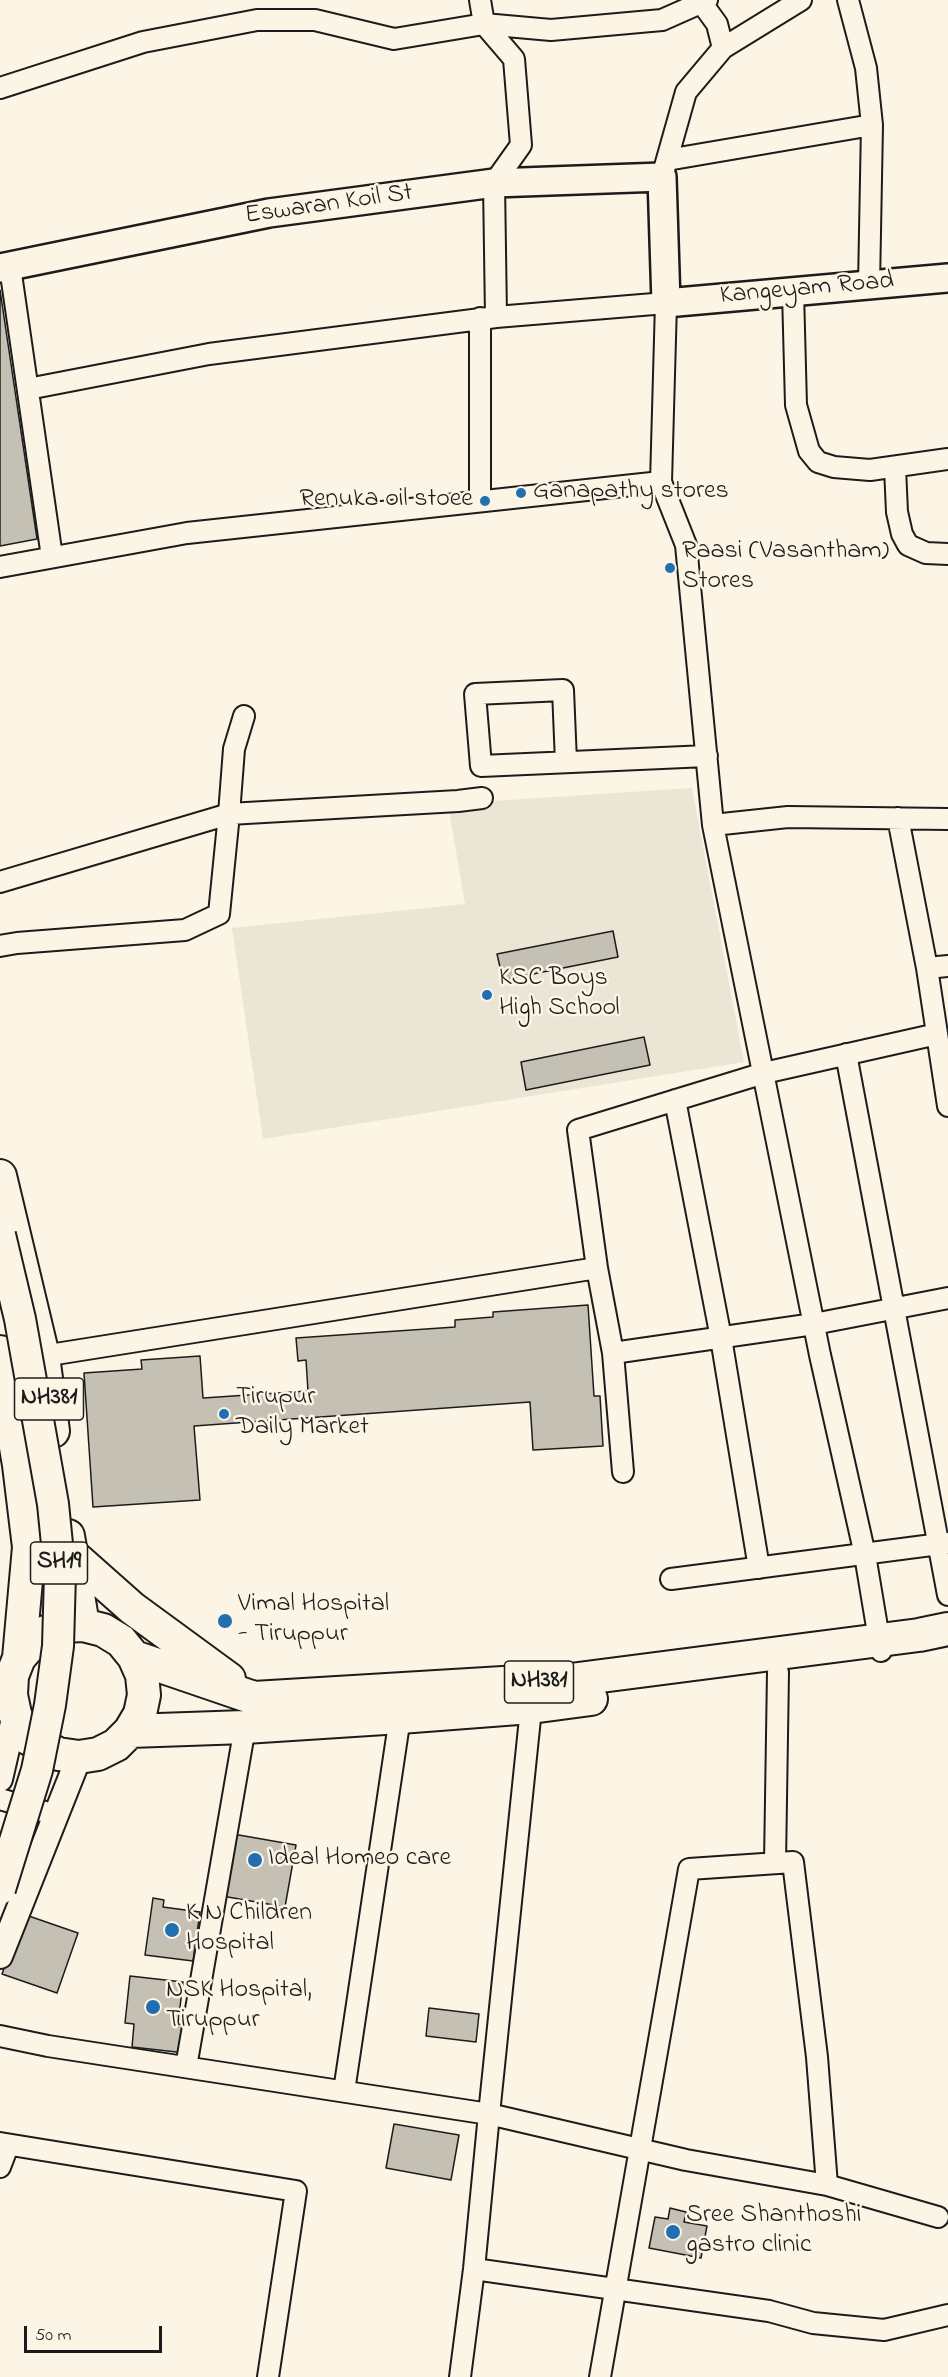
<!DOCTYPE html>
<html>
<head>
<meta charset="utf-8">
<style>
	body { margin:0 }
	#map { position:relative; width:948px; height:2377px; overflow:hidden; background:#fcf5e5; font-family:"Indie Flower",sans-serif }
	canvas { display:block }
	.scale { position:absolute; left:24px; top:2326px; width:138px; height:27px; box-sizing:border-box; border:3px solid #1c1c1c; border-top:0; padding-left:8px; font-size:18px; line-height:21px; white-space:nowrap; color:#1c1c1c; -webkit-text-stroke:4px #fcf5e5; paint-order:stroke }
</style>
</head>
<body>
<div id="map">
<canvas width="948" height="2377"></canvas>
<div class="scale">50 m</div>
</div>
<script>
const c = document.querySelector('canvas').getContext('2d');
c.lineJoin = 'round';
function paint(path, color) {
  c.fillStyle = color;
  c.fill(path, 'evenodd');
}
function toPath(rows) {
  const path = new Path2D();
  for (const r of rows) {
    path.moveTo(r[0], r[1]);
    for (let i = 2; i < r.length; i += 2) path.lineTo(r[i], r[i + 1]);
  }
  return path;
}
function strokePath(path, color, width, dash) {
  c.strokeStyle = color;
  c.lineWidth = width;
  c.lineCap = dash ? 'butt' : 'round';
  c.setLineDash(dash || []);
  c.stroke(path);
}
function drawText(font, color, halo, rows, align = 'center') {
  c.font = font + ' "Indie Flower",sans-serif';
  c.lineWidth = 5;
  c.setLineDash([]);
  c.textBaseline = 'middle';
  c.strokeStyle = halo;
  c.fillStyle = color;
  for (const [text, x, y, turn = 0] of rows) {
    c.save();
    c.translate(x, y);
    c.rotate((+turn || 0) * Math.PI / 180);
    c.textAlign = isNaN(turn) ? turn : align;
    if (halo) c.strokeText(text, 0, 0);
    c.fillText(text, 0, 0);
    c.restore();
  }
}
paint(toPath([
	[692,788,744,1062,263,1139,232,928,465,904,448,804]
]), '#ebe5d6');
const building = toPath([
	[0,290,37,539,0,546,0,290],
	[613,931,618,957,503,980,497,954,613,931],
	[644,1037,650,1065,526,1090,521,1062,644,1037],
	[588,1305,594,1396,600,1396,603,1446,533,1450,530,1402,194,1426,200,1500,93,1507,84,1373,142,1369,141,1360,200,1356,203,1398,308,1391,306,1360,298,1361,296,1338,455,1327,455,1320,493,1317,493,1312,588,1305],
	[233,1834,296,1845,285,1907,222,1896,233,1834],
	[153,1898,164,1900,163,1907,200,1912,193,1961,145,1955,153,1898],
	[23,1914,78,1933,57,1993,2,1974,23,1914],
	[130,1976,183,1982,178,2024,188,2025,185,2053,132,2047,134,2024,125,2023,130,1976],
	[429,2008,479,2014,476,2042,426,2036,429,2008],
	[394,2124,459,2135,451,2180,386,2168,394,2124],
	[670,2208,686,2212,684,2222,707,2226,701,2258,649,2248,655,2217,668,2219,670,2208]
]);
paint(building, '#c4c0b3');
strokePath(building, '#1c1c1c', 1.5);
const minor = toPath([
	[480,0,484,24,514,59,521,145,494,183,496,317],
	[848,0,866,68,872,125,869,285],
	[701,2,717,24,723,48],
	[0,88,143,42,257,20,315,20,394,39,484,24,551,30,662,20,707,0],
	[667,160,872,125],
	[662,177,686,92,723,48,801,0],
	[10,267,52,557],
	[793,292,796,405,809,451,818,462,834,467,870,470,948,459],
	[480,318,480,501],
	[28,389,209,354,496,317,666,303,661,482,686,545,713,825,820,1355,865,1555,881,1651],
	[895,468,897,512,902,534,908,545,926,553,948,554],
	[0,567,187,533,661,482],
	[244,716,234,749,229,814,458,801,482,798],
	[566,762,563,690,475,694,481,766,707,756],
	[898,818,927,968,948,1106],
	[713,825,788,817,948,819],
	[0,882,229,814,219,914,185,930,17,943,0,946],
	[927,968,948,966],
	[846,1054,948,1595],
	[675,1100,721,1338,759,1568],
	[597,1268,613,1353,814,1324,948,1298],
	[613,1353,623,1472],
	[43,1356,597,1268,578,1130,764,1073,937,1034],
	[671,1579,948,1543],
	[532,1699,489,2114,686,2160,827,2185,938,2217],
	[0,1799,56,1815],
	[775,1863,778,1672],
	[0,2036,48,2046,489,2114,474,2269,460,2377],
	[186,2067,245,1727],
	[344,2091,400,1717],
	[0,2143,296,2191,268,2377],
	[0,2167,8,2146],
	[474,2269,769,2311,813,2323,884,2330,948,2315],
	[600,2377,689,1869,793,1862,817,2057,827,2185]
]);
const tertiary = toPath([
	[0,1779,15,1714],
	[0,1956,79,1757]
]);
const secondary = toPath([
	[0,268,269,213,494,183,662,177,666,303,948,278]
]);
const trunk = toPath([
	[0,1176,43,1356,53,1431],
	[0,1352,19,1465,29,1547,19,1658],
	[68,1536,83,1625],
	[63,1551,70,1553,132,1608,229,1679],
	[83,1625,103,1630,121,1641,134,1657,142,1675,144,1695,140,1714,130,1731,116,1745,98,1754,79,1757,58,1754,24,1736,15,1714,11,1695,12,1676,19,1658,31,1644,46,1632,64,1626,83,1625],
	[134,1657,254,1698,536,1681,547,1683,919,1635,948,1629],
	[130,1731,245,1727,400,1717,531,1707,591,1699]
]);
strokePath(minor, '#1c1c1c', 24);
strokePath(tertiary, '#1c1c1c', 28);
strokePath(secondary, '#1c1c1c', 32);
strokePath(trunk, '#1c1c1c', 36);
strokePath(minor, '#fcf5e5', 20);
strokePath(tertiary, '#fcf5e5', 24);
strokePath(secondary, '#fcf5e5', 27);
strokePath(trunk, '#fcf5e5', 32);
const primaryBridge = toPath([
	[0,1235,20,1319,53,1504,60,1574,58,1646,50,1705,37,1770,0,1889]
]);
strokePath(primaryBridge, '#1c1c1c', 34, []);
strokePath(primaryBridge, '#fcf5e5', 30);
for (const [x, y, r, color] of [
	[521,493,6,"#1f6fb2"],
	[485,501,6,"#1f6fb2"],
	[670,568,6,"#1f6fb2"],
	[487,995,6,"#1f6fb2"],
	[224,1414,6,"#1f6fb2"],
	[225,1621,8,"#1f6fb2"],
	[255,1860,8,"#1f6fb2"],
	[172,1930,8,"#1f6fb2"],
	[153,2007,8,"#1f6fb2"],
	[673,2232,8,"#1f6fb2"]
]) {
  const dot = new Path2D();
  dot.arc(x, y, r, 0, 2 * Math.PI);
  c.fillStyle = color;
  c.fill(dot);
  strokePath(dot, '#fcf5e5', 2);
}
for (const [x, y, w] of [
	[49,1399,69],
	[59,1563,57],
	[539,1682,69]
]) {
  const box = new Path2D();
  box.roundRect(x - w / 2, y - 21, w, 42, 4.5);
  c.fillStyle = '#fcf5e5';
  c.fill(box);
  strokePath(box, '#1c1c1c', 1.5);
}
drawText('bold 24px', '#1c1c1c', null, [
	["NH381",49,1399],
	["SH19",59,1563],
	["NH381",539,1682]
]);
drawText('26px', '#1c1c1c', '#fcf5e5', [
	["Eswaran Koil St",329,206,-8],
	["Kangeyam Road",807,290,-5]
]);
drawText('26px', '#1c1c1c', '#fcf5e5', [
	["Ganapathy stores",533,493],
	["Renuka oil stoee",473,501,"right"],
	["Raasi (Vasantham)",682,553],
	["Stores",682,583],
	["KSC Boys",499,980],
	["High School",499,1010],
	["Tirupur",236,1399],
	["Daily Market",236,1429],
	["Vimal Hospital",238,1606],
	["- Tiruppur",238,1636],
	["Ideal Homeo care",268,1860],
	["K N Children",186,1915],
	["Hospital",186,1945],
	["NSK Hospital,",166,1992],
	["Tiruppur",166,2022],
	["Sree Shanthoshi",686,2217],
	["gastro clinic",686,2247]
], 'left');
</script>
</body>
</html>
